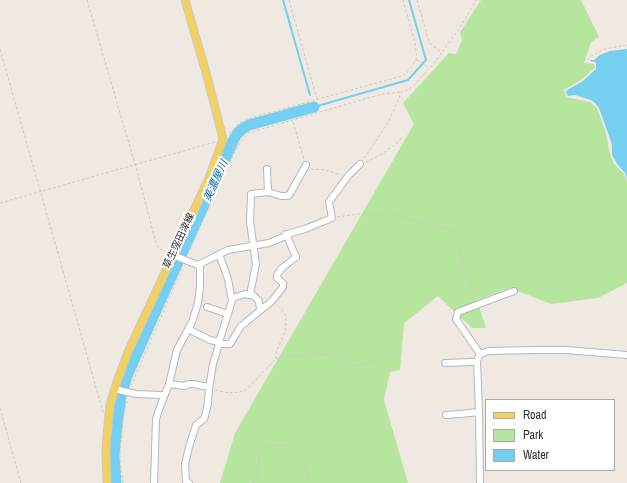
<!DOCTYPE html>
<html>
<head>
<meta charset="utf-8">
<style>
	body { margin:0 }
	#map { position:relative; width:627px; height:483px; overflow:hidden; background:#efe9e1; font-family:"Archivo Narrow",sans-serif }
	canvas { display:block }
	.legend { position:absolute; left:485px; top:399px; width:130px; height:72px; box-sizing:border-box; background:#fff; border:1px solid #ababab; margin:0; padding:5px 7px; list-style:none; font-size:12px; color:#2e2e2e }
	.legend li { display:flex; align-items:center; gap:8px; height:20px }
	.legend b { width:20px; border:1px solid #ababab }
</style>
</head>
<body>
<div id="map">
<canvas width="627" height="483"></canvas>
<ul class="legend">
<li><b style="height:5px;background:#f2d163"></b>Road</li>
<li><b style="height:11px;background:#b6e59e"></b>Park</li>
<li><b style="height:11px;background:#75cff0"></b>Water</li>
</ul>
</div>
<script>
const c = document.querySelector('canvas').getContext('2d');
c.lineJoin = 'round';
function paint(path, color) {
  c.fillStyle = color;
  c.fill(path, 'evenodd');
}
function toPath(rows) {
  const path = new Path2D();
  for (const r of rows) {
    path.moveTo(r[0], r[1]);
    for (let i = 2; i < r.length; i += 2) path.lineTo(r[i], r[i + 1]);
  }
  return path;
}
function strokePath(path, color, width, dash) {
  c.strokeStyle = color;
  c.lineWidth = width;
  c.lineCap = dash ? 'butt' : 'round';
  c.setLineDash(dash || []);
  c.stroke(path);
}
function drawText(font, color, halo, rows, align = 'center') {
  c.font = font + ' "Archivo Narrow","Noto Sans JP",sans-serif';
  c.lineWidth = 4;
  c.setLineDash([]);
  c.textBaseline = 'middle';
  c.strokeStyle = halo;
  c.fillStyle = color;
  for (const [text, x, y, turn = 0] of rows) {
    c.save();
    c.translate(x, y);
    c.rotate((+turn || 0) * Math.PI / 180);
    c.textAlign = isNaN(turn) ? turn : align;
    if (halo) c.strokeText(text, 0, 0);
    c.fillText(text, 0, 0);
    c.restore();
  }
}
paint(toPath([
	[481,0,581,0,599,37,591,42,584,63,594,64,595,68,581,80,564,90,566,97,590,102,597,108,606,133,609,151,614,164,624,174,627,181,627,283,598,298,551,304,510,288,477,300,486,328,472,328,438,296,404,323,400,370,390,372,384,400,408,483,220,483,235,433,414,124,403,103,449,53,456,54,462,40,460,32]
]), '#b6e59e');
paint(toPath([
	[627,49,627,178,625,173,618,165,612,155,612,145,609,136,599,108,595,103,591,100,575,95,568,96,566,92,567,90,583,81,596,69,596,63,595,62,590,61,590,60,594,60,600,55,610,51]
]), '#75cff0');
strokePath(toPath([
	[283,0,310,95],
	[313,104,314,107,408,80,426,60,409,0]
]), '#75cff0', 2);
strokePath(toPath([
	[116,483,114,456,116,432,121,396,127,376,157,308,234,139,237,134,242,129,249,125,314,107]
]), '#75cff0', 11);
const minor = toPath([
	[267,169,268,192],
	[219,254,228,279,232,301,219,342],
	[173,255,190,262,198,265,228,250,269,243,283,237,287,234,305,229,332,218,329,202,348,176,360,164],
	[250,295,256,264,250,222,251,194,268,192,281,196,288,196,291,192,305,167,306,165],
	[232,298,245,294,254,296,259,301,260,310],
	[207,307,228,314],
	[188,329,210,340,219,342,219,344],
	[480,354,456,319,458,312,514,291],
	[445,363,472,362,477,362],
	[169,384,185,386,188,384,193,384,209,387],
	[114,389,136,394,162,395,164,396],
	[446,415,460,414,479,412],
	[154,483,156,419,160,407,169,384,177,350,192,322,198,303,200,287,200,268,198,265],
	[189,483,186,481,185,464,189,447,196,425,204,419,205,416,208,403,209,388,213,364,219,344,230,344,241,326,272,301,283,287,283,283,277,278,277,275,281,269,296,257,286,234],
	[480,483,479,412,477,361,480,354,488,351,535,350,566,350,627,355]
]);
const major = toPath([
	[107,483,106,452,107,436,110,405,117,382,128,352,209,178,223,139,207,76,185,0]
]);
strokePath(minor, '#b4b7c1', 8);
strokePath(major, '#c9c9c9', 9);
strokePath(toPath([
	[87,0,137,171,156,243,158,247,167,253],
	[289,0,317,99],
	[417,0,429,42,432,46,436,48,441,52],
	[0,49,103,412],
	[416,60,420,61,428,68],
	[587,60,590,57,604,49,627,45],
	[293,122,304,159],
	[229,133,238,124,250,118,402,76,406,74,414,63,417,58,415,42,403,0],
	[228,145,236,149],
	[364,158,370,150,388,122,398,101,401,92,407,90,412,87,435,62,461,26,476,0],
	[366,162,382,154,397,143,402,137],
	[311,169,325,170,341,175],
	[0,203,215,142],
	[337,217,357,214,378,215,383,213,390,214,466,234],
	[458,247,465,272,468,279,479,298],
	[188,254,227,167,241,141,248,133,382,94,401,92],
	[276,359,276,353,285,331,286,320,285,314,280,308,277,305],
	[131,386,183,266],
	[215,390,229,393,240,392,245,390,248,388,265,370,276,359,284,357,318,353,332,356,355,366,391,357,402,349],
	[0,408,21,483],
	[301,454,305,462,306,472,309,483],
	[123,483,120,461,120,453,124,411,128,399],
	[253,483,257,476,260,452,262,449,272,446,287,445]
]), '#c9c9c9', 1, [3, 2]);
strokePath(minor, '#fff', 6);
strokePath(major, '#f2d163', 7);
drawText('10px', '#2e2e2e', '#fff', [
	["草生窪田津線",179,241,-65]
]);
drawText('italic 11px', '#0d6fa3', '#fff', [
	["美濃屋川",216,181,-66]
]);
</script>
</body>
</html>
